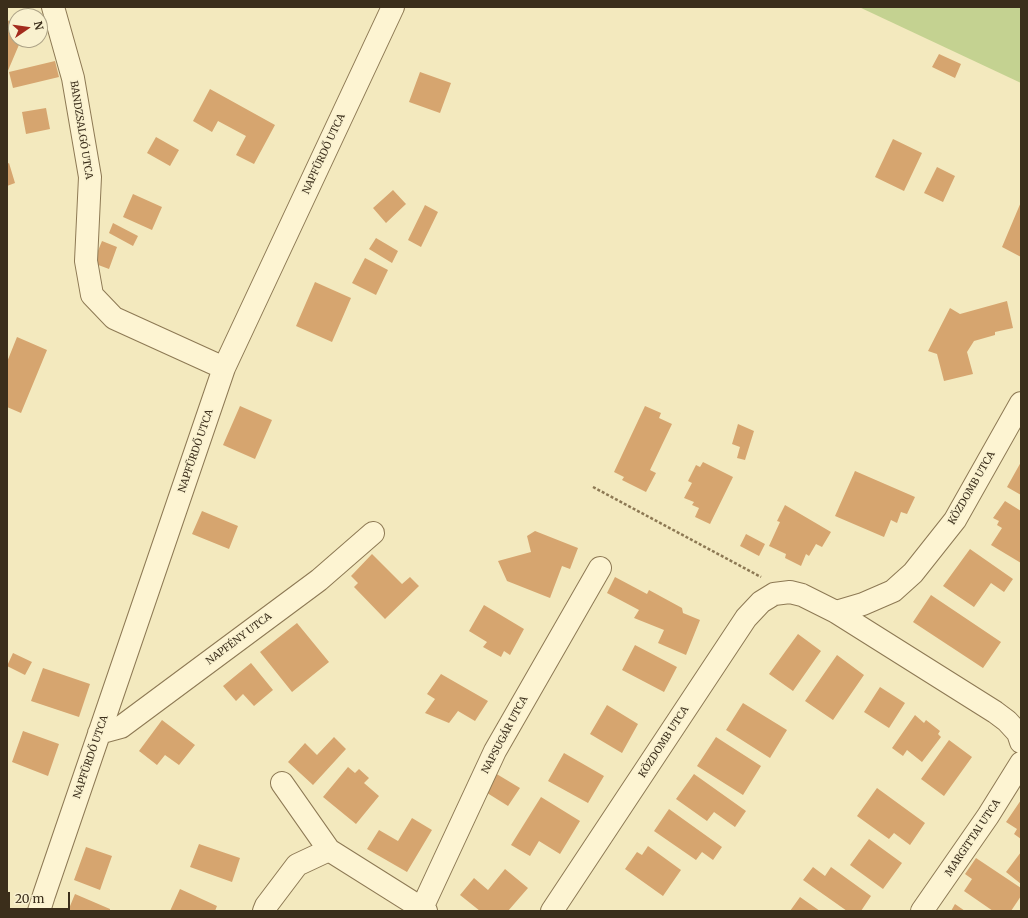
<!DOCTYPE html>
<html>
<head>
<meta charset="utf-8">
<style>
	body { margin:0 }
	#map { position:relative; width:1028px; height:918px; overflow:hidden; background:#f3e9be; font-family:Merriweather,serif }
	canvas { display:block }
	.frame { position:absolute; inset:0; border:8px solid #3b2e1b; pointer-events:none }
	.north { position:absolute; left:8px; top:8px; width:40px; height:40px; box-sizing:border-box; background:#f9f1cf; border:1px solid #ada387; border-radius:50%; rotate:77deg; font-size:11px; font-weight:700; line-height:16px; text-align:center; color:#3b2e1b }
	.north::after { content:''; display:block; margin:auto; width:14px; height:18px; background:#a32b1d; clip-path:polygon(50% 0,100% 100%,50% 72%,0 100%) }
	.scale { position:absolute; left:8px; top:892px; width:62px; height:18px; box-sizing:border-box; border:2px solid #3b2e1b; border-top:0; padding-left:5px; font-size:12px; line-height:14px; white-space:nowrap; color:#3b2e1b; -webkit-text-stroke:3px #f9f1cf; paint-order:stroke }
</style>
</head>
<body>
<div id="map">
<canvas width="1028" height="918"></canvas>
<div class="frame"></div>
<div class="north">N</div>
<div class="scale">20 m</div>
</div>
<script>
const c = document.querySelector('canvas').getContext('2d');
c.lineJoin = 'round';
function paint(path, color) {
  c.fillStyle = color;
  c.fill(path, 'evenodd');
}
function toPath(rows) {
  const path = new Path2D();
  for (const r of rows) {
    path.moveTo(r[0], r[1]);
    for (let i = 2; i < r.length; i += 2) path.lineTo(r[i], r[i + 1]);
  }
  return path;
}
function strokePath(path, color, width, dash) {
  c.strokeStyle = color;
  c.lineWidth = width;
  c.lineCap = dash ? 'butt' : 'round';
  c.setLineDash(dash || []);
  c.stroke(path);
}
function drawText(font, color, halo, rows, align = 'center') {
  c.font = font + ' Merriweather,serif';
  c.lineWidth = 3;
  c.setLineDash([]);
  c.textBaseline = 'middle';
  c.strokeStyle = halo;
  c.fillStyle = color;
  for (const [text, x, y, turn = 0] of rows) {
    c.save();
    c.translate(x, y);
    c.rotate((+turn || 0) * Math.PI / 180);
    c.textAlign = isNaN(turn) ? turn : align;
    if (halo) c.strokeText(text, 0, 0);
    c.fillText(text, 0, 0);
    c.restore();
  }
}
paint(toPath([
	[859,7,1021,7,1021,83]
]), '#c4d291');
paint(toPath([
	[7,20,16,24,16,40,21,40,7,73],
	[939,54,961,64,955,78,932,67],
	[55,61,59,77,13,88,9,72],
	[420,72,451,83,440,113,409,102],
	[210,89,275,125,254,164,236,155,246,136,218,121,212,132,193,121],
	[46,108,50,129,26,134,22,112],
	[156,137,179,150,170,166,147,153],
	[893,139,922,153,904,191,875,177],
	[9,163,15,183,7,186,7,164],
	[937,167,955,176,943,202,924,193],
	[393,190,406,204,386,223,373,208],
	[133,194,162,207,152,230,123,217],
	[1021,202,1021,257,1002,247],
	[425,205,438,212,421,247,408,240],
	[113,223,138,236,133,246,109,233],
	[376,238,398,251,392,263,369,249],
	[102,241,117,247,109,269,93,263],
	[365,258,388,270,376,295,352,283],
	[315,282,351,298,332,342,296,326],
	[1007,301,1013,328,995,332,995,335,974,341,967,352,973,374,944,381,937,354,928,351,950,308,960,314],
	[17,337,47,350,21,413,7,407,7,362],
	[240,406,272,420,255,459,223,445],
	[645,406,661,413,659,418,672,424,650,470,656,473,646,492,622,480,624,477,614,472],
	[738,424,754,431,745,460,737,458,740,447,732,444],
	[703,462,733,477,710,524,695,517,699,508,692,505,694,502,684,498,692,483,688,481,696,465,700,467],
	[1021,462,1021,495,1007,487],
	[855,471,915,497,907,514,901,512,897,523,891,520,884,537,835,516],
	[1005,501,1021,511,1021,563,991,545,1002,528,997,525,999,521,993,518],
	[785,505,831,532,822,547,816,544,809,556,806,554,801,566,785,558,786,554,769,546,780,522,777,521],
	[202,511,238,526,229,549,192,534],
	[535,531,578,548,570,569,562,566,550,598,507,581,498,561,531,552,527,536],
	[746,534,765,544,759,556,740,546],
	[970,549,1013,579,1004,592,991,583,974,607,943,586],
	[372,554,402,584,410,577,419,586,385,619,354,587,358,583,351,576],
	[615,577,647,594,649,590,682,608,683,613,700,620,686,655,658,643,664,630,634,618,639,610,607,593],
	[931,595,1001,642,983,668,913,622],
	[484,605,524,629,510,655,504,651,501,657,483,647,487,642,469,631],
	[297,623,329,662,292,692,260,652],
	[798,634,821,651,793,691,769,674],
	[635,645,677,667,664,692,622,670],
	[13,653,32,662,25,675,7,666],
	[837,655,864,675,833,720,805,701],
	[251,663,273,690,254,706,243,694,236,701,223,686],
	[43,668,90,684,79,717,31,701],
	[441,674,488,701,475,721,458,711,449,723,425,713,435,699,427,694],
	[880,687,905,703,889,728,864,712],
	[743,703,787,730,770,758,726,730],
	[607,705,638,724,622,753,590,734],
	[915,715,924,723,926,720,940,731,938,734,941,737,922,762,907,750,903,756,892,748],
	[162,720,195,745,179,765,165,755,157,765,139,751],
	[23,731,59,744,48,776,12,762],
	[334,737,346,749,313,785,288,762,305,743,317,755],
	[716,737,761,766,743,795,697,766],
	[949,740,972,757,944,796,921,779],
	[564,753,604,776,588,803,548,781],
	[348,767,355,773,359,769,369,778,364,783,379,796,356,824,323,797],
	[495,773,520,788,508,806,484,791],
	[694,774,746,811,735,827,714,812,707,821,676,799],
	[877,788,925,823,910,845,894,833,889,839,857,816],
	[541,797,580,821,560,854,539,841,530,856,511,845],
	[1021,800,1021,839,1014,834,1017,829,1006,822],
	[669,809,722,847,713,860,702,852,696,860,654,831],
	[412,818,432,830,407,872,367,849,379,830,398,841],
	[869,839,902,863,883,889,850,865],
	[199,844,240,858,232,882,190,867],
	[648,846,681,870,663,896,625,869,637,852,642,855],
	[86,847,112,856,100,890,74,880],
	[1021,852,1021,884,1006,872],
	[976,858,1021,888,1021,896,1011,911,993,911,964,891,972,879,965,874],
	[813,867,825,876,831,867,871,896,861,911,847,911,803,880],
	[505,869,528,888,508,911,480,911,460,895,474,878,488,890],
	[180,889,217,906,215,911,170,911],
	[75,894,110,909,110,911,68,911],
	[800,897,820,911,790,911],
	[955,904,965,911,951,911]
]), '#d6a56f');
const minor = toPath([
	[53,7,73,78,90,177,86,261,92,295,114,318,224,368],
	[836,612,863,604,893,591,913,573,955,520,1021,403],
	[99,733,121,727,319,580,373,533],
	[282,783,329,850,426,911],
	[422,908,495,751,600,568],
	[39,911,44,895,224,368,393,7],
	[264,911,266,906,297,865,329,850],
	[552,911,746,618,761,602,774,594,790,592,802,595,836,612,995,712,1007,721,1018,733,1021,742],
	[922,911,988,816,1021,763]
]);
strokePath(minor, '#8d7954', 24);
strokePath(toPath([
	[593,487,761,577]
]), '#8d7954', 2.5, [3, 2]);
strokePath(minor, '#fdf4d2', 22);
drawText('10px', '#3b2e1b', '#f9f1cf', [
	["BANDZSALGÓ UTCA",81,130,81],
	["NAPFÜRDŐ UTCA",324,154,-65],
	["NAPFÜRDŐ UTCA",196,451,-71],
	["KÖZDOMB UTCA",972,488,-60],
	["NAPFÉNY UTCA",239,639,-37],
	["NAPSUGÁR UTCA",505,735,-62],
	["KÖZDOMB UTCA",664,742,-57],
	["NAPFÜRDŐ UTCA",91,757,-71],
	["MARGITTAI UTCA",973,838,-56]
]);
</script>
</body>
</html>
